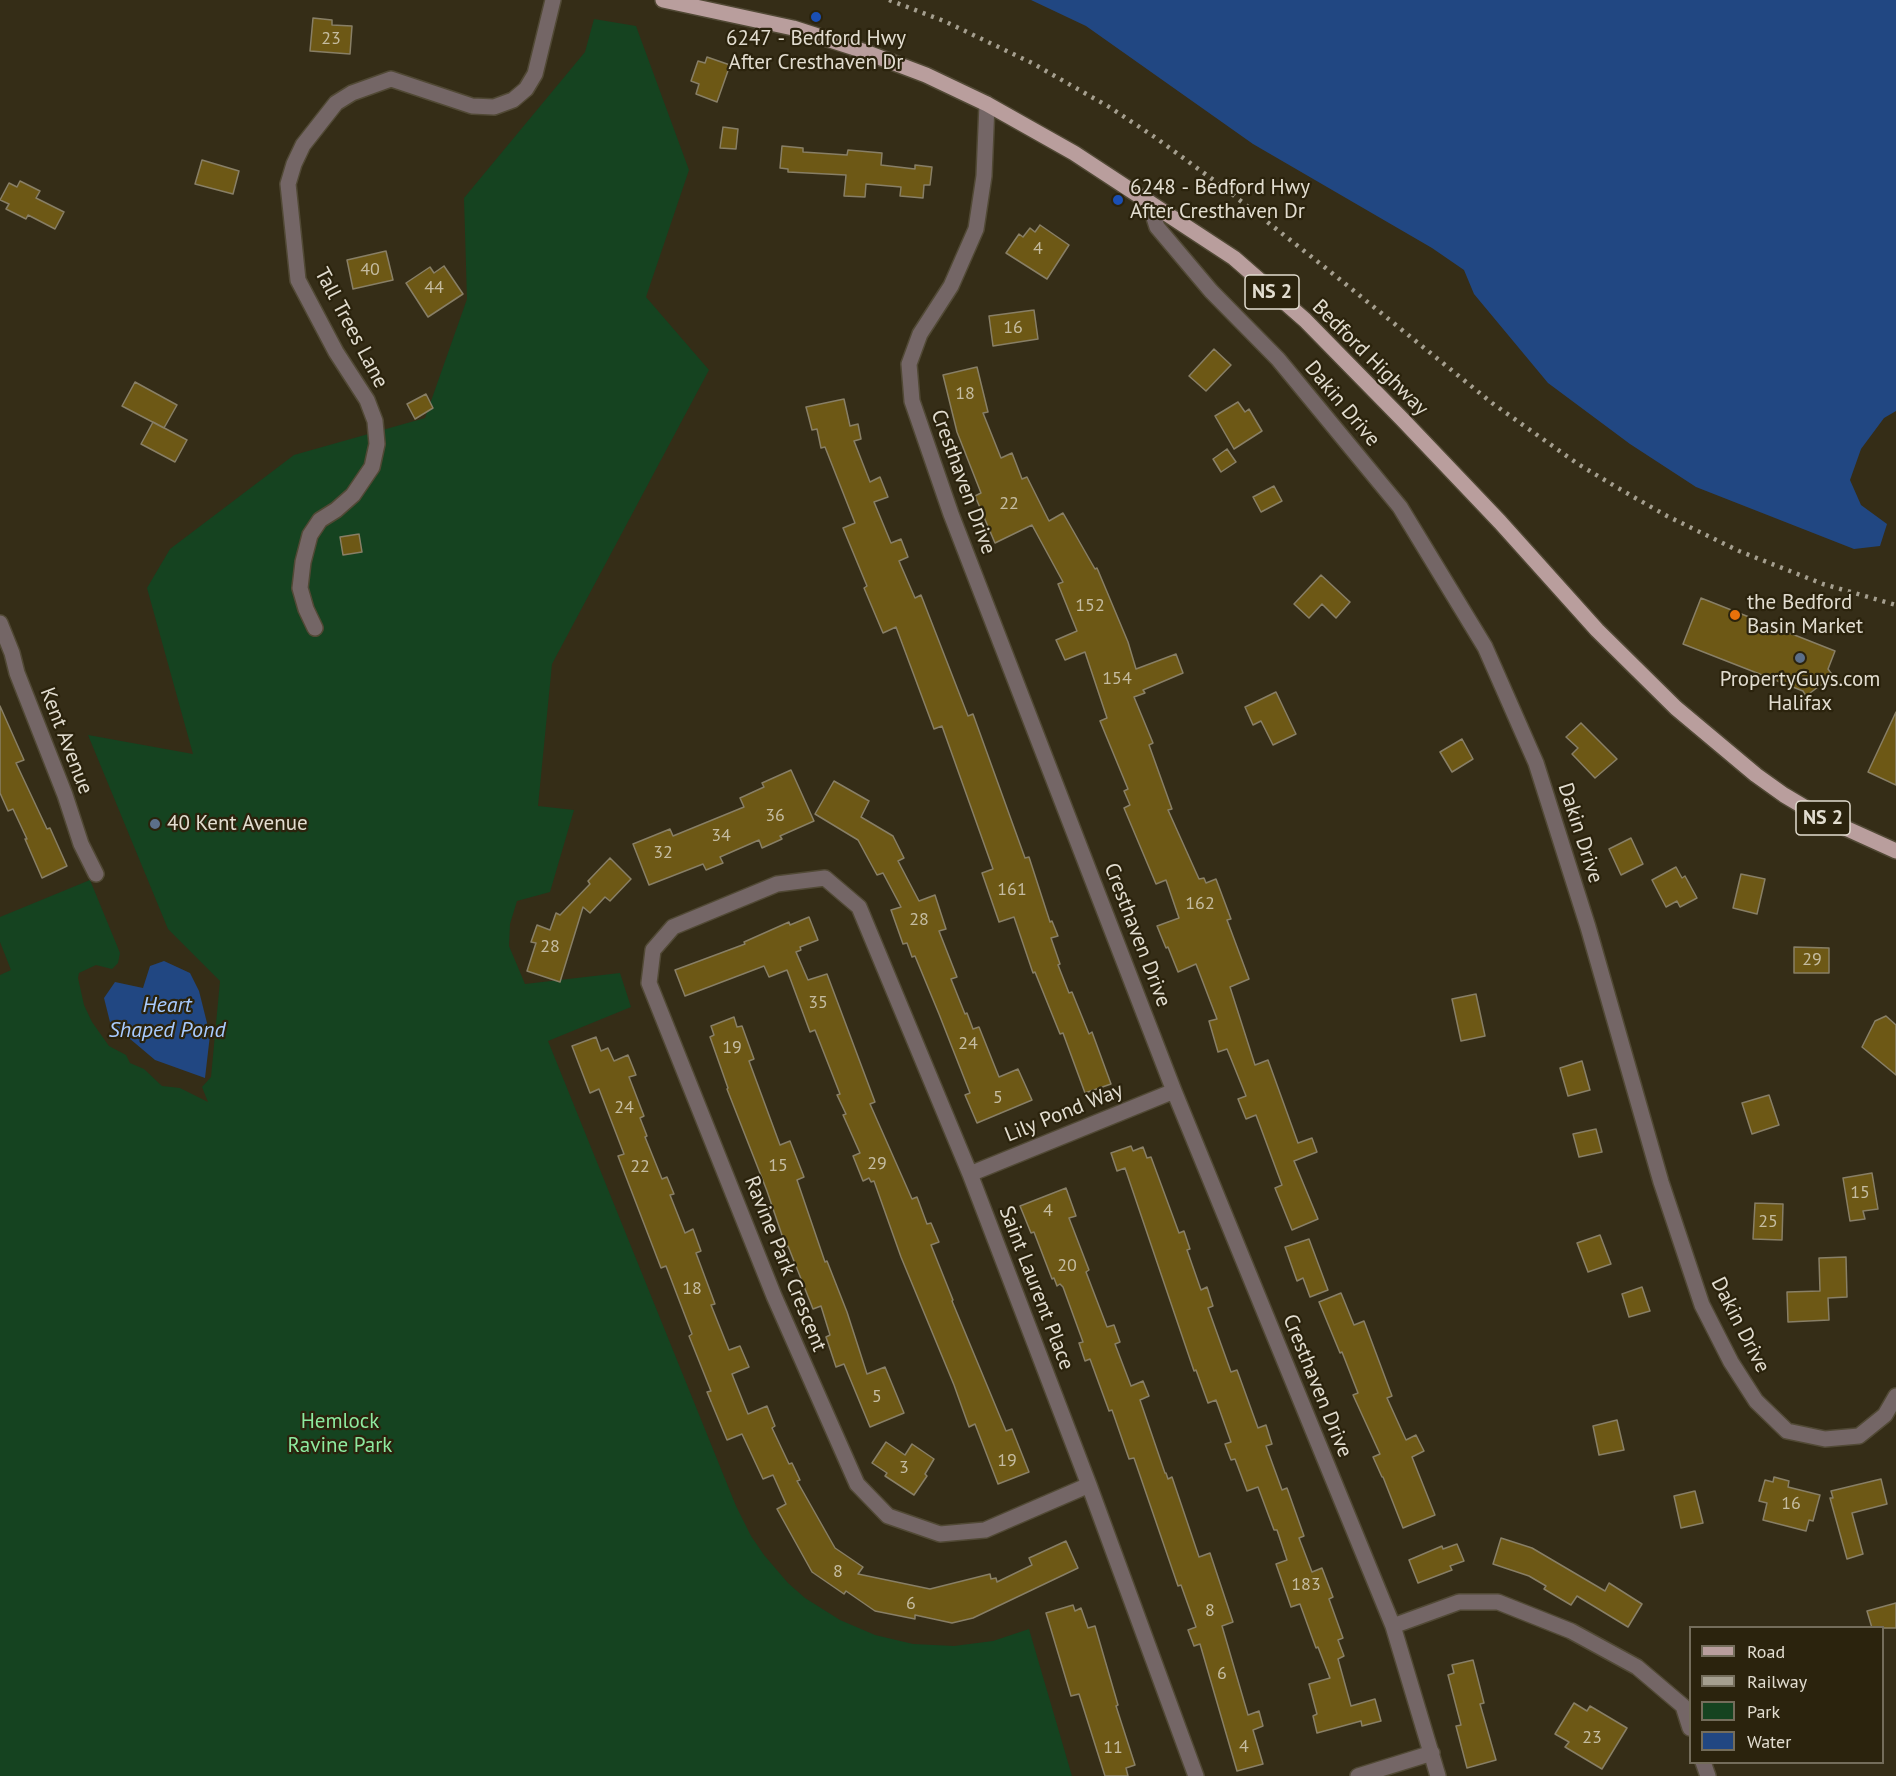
<!DOCTYPE html>
<html>
<head>
<meta charset="utf-8">
<style>
	body { margin:0 }
	#map { position:relative; width:1896px; height:1776px; overflow:hidden; background:#352d17; font-family:"PT Sans",sans-serif }
	canvas { display:block }
	.legend { position:absolute; left:1689px; top:1626px; width:195px; height:138px; box-sizing:border-box; background:#2b230d; border:2px solid #746d5b; margin:0; padding:8px 10px; list-style:none; font-size:18px; color:#e2ddd0 }
	.legend li { display:flex; align-items:center; gap:12px; height:30px }
	.legend b { width:30px; border:2px solid #746d5b }
</style>
</head>
<body>
<div id="map">
<canvas width="1896" height="1776"></canvas>
<ul class="legend">
<li><b style="height:8px;background:#b99e9d"></b>Road</li>
<li><b style="height:8px;background:#a59f8f"></b>Railway</li>
<li><b style="height:16px;background:#154320"></b>Park</li>
<li><b style="height:16px;background:#214782"></b>Water</li>
</ul>
</div>
<script>
const c = document.querySelector('canvas').getContext('2d');
c.lineJoin = 'round';
function paint(path, color) {
  c.fillStyle = color;
  c.fill(path, 'evenodd');
}
function toPath(rows) {
  const path = new Path2D();
  for (const r of rows) {
    path.moveTo(r[0], r[1]);
    for (let i = 2; i < r.length; i += 2) path.lineTo(r[i], r[i + 1]);
  }
  return path;
}
function strokePath(path, color, width, dash) {
  c.strokeStyle = color;
  c.lineWidth = width;
  c.lineCap = dash ? 'butt' : 'round';
  c.setLineDash(dash || []);
  c.stroke(path);
}
function drawText(font, color, halo, rows, align = 'center') {
  c.font = font + ' "PT Sans",sans-serif';
  c.lineWidth = 4.5;
  c.setLineDash([]);
  c.textBaseline = 'middle';
  c.strokeStyle = halo;
  c.fillStyle = color;
  for (const [text, x, y, turn = 0] of rows) {
    c.save();
    c.translate(x, y);
    c.rotate((+turn || 0) * Math.PI / 180);
    c.textAlign = isNaN(turn) ? turn : align;
    if (halo) c.strokeText(text, 0, 0);
    c.fillText(text, 0, 0);
    c.restore();
  }
}
paint(toPath([
	[594,19,636,26,689,170,646,297,709,370,552,664,538,806,574,810,550,892,517,901,510,924,509,946,525,984,620,973,631,1007,548,1041,736,1506,751,1536,764,1555,788,1583,805,1598,840,1620,875,1635,913,1644,954,1646,993,1641,1029,1629,1072,1776,0,1776,0,975,11,970,0,942,0,917,90,880,120,953,118,963,112,969,96,965,79,973,78,978,84,1005,92,1022,109,1046,126,1055,130,1063,144,1069,162,1086,180,1088,208,1102,202,1087,211,1077,220,981,168,929,88,735,193,754,147,588,170,549,294,455,425,418,467,299,464,198,585,52]
]), '#154320');
paint(toPath([
	[1031,0,1896,0,1896,411,1884,418,1861,449,1850,480,1861,505,1887,524,1880,546,1854,549,1696,487,1630,444,1548,383,1474,294,1464,270,1432,248,1253,144,1086,26],
	[164,961,190,973,199,991,210,1035,205,1078,155,1060,110,1022,104,998,115,982,143,988,150,966]
]), '#214782');
const building = toPath([
	[313,18,332,20,332,25,352,26,350,54,310,51,313,18],
	[707,57,730,65,717,102,696,94,699,84,691,81,698,61,705,63,707,57],
	[723,127,738,129,736,149,720,148,723,127],
	[782,146,803,148,803,152,847,155,848,150,882,153,881,165,915,169,915,165,932,167,930,185,924,185,923,198,900,196,901,187,866,184,865,197,844,196,846,175,788,172,788,169,780,168,782,146],
	[202,160,239,171,233,194,195,184,202,160],
	[20,181,40,191,36,198,64,212,55,229,28,215,26,219,6,209,9,204,0,200,9,183,17,187,20,181],
	[1040,225,1069,245,1047,279,1006,253,1019,234,1023,237,1030,228,1035,232,1040,225],
	[386,251,393,280,353,289,347,260,386,251],
	[444,266,463,294,428,317,406,283,430,267,434,273,444,266],
	[1034,310,1038,339,993,346,989,316,1034,310],
	[1214,349,1231,365,1206,391,1189,376,1214,349],
	[977,367,988,412,983,413,1001,458,1012,453,1022,479,1027,477,1049,521,1063,513,1095,569,1097,568,1128,642,1136,669,1176,654,1183,673,1143,690,1145,693,1134,697,1153,743,1149,745,1172,809,1168,810,1199,879,1204,878,1206,883,1216,879,1231,919,1227,920,1249,979,1230,987,1255,1065,1268,1060,1298,1143,1312,1138,1317,1152,1294,1161,1318,1219,1292,1230,1275,1188,1282,1185,1256,1115,1246,1119,1238,1099,1246,1096,1227,1049,1218,1052,1209,1021,1217,1019,1196,964,1178,972,1168,947,1166,948,1157,926,1179,918,1166,880,1156,884,1124,808,1130,805,1124,791,1128,789,1100,721,1107,718,1085,652,1065,660,1056,640,1077,631,1058,584,1063,582,1032,525,995,543,975,496,981,493,957,432,943,375,977,367],
	[135,382,177,405,164,428,122,406,135,382],
	[426,394,433,408,415,419,407,404,426,394],
	[844,399,850,426,858,424,861,439,854,441,870,482,880,477,888,497,874,502,891,543,901,539,908,557,899,561,915,598,921,595,968,716,973,714,1025,858,1029,857,1050,922,1052,921,1058,936,1051,938,1060,964,1058,965,1069,993,1072,992,1089,1034,1092,1032,1111,1084,1085,1093,1063,1033,1060,1034,1035,972,1033,973,1014,917,999,922,982,873,993,869,942,726,934,729,896,627,883,633,864,588,867,586,843,528,855,523,825,447,821,448,817,429,812,430,806,407,844,399],
	[1238,402,1245,412,1249,409,1262,431,1234,449,1215,416,1238,402],
	[153,422,187,440,175,462,141,444,153,422],
	[1227,449,1236,462,1221,472,1213,459,1227,449],
	[1274,486,1282,501,1261,512,1253,497,1274,486],
	[359,534,362,552,343,555,340,537,359,534],
	[1321,575,1350,602,1336,618,1322,604,1309,618,1294,604,1321,575],
	[1701,598,1835,651,1828,669,1833,676,1806,696,1803,691,1683,644,1701,598],
	[1276,692,1296,734,1273,745,1261,721,1253,725,1245,707,1276,692],
	[0,706,24,760,16,763,47,829,50,828,67,866,42,878,25,839,27,839,13,809,8,811,0,793,0,706],
	[1896,712,1896,785,1868,772,1896,712],
	[1581,723,1617,759,1595,778,1572,754,1578,748,1566,737,1581,723],
	[1462,739,1473,759,1452,772,1440,752,1462,739],
	[791,770,814,821,780,836,782,839,762,848,759,840,720,857,723,863,706,870,703,864,649,885,633,844,670,829,673,836,744,807,740,798,764,787,762,783,791,770],
	[834,781,869,801,861,817,893,836,904,858,898,861,919,901,935,895,946,929,939,931,957,977,951,979,965,1014,967,1013,973,1029,979,1027,999,1077,1018,1069,1032,1100,977,1123,965,1095,970,1093,939,1014,915,956,912,957,907,943,903,944,891,910,901,907,883,873,877,875,858,840,815,814,834,781],
	[1631,838,1643,864,1621,875,1609,849,1631,838],
	[610,858,631,879,610,901,605,897,590,913,583,907,560,982,527,971,536,943,531,942,537,925,550,930,556,913,560,915,590,884,588,881,610,858],
	[1676,867,1682,878,1685,876,1697,898,1680,907,1677,901,1666,907,1652,880,1676,867],
	[1741,874,1765,879,1757,914,1733,908,1741,874],
	[809,917,818,940,800,947,801,950,796,952,808,980,827,974,875,1102,870,1104,912,1199,917,1197,927,1224,931,1223,939,1242,931,1245,953,1300,952,1301,1006,1431,1012,1429,1029,1472,998,1484,975,1424,969,1427,954,1385,901,1257,874,1181,871,1182,869,1178,863,1181,853,1156,860,1153,843,1115,846,1114,837,1095,840,1094,815,1030,810,1032,787,970,769,977,764,966,685,996,675,970,745,944,744,942,789,922,790,925,809,917],
	[1794,947,1829,948,1829,973,1794,973,1794,947],
	[1476,994,1485,1036,1461,1041,1452,999,1476,994],
	[1886,1016,1896,1025,1896,1075,1862,1047,1875,1021,1886,1016],
	[734,1017,737,1027,742,1026,754,1059,749,1061,780,1145,790,1141,804,1177,797,1180,825,1262,827,1261,847,1312,867,1374,885,1367,904,1413,870,1427,844,1364,836,1367,826,1337,830,1335,821,1306,813,1309,788,1246,786,1247,767,1191,727,1089,728,1088,710,1037,714,1035,711,1026,734,1017],
	[596,1037,601,1051,608,1048,614,1061,628,1055,636,1075,629,1077,644,1116,640,1118,647,1136,645,1137,662,1179,667,1177,674,1194,670,1195,685,1233,693,1229,701,1251,696,1253,715,1304,711,1305,729,1350,740,1346,749,1367,732,1374,748,1414,767,1406,775,1426,772,1428,789,1464,792,1463,800,1480,797,1481,835,1548,863,1567,858,1574,930,1589,990,1574,991,1579,996,1578,997,1582,1032,1565,1029,1558,1066,1541,1078,1568,973,1618,952,1623,915,1615,915,1619,875,1611,846,1591,844,1594,812,1572,777,1509,786,1504,773,1475,763,1479,742,1434,727,1440,707,1392,711,1391,689,1336,692,1334,666,1266,661,1268,618,1156,624,1154,599,1089,590,1093,572,1046,596,1037],
	[1582,1061,1590,1090,1568,1096,1560,1068,1582,1061],
	[1769,1095,1779,1125,1752,1134,1742,1103,1769,1095],
	[1596,1129,1602,1152,1579,1157,1573,1134,1596,1129],
	[1131,1146,1133,1151,1143,1147,1147,1158,1151,1157,1179,1233,1184,1231,1190,1249,1187,1250,1201,1290,1207,1287,1213,1306,1208,1308,1231,1372,1237,1370,1258,1428,1266,1425,1272,1444,1266,1446,1282,1490,1287,1488,1304,1536,1299,1538,1312,1572,1322,1568,1333,1597,1329,1599,1343,1638,1338,1640,1344,1656,1338,1659,1351,1706,1375,1699,1381,1721,1362,1726,1361,1721,1317,1733,1313,1716,1317,1714,1309,1684,1330,1678,1318,1647,1316,1648,1300,1604,1291,1607,1276,1564,1287,1560,1277,1530,1274,1530,1258,1487,1247,1491,1235,1459,1231,1460,1225,1444,1231,1442,1216,1400,1208,1403,1196,1370,1194,1371,1125,1168,1117,1171,1111,1153,1131,1146],
	[1872,1173,1878,1209,1863,1211,1865,1219,1850,1221,1843,1178,1872,1173],
	[1066,1188,1076,1216,1069,1218,1089,1270,1086,1272,1107,1327,1114,1325,1120,1342,1115,1344,1131,1386,1143,1381,1149,1396,1140,1400,1165,1473,1166,1473,1168,1479,1172,1477,1199,1557,1210,1553,1233,1622,1222,1626,1248,1715,1259,1711,1263,1726,1253,1730,1263,1764,1237,1771,1200,1644,1194,1646,1188,1630,1196,1627,1181,1585,1178,1586,1134,1458,1129,1459,1112,1410,1109,1411,1090,1359,1085,1361,1079,1343,1083,1342,1063,1287,1060,1284,1057,1286,1054,1278,1052,1279,1034,1232,1031,1233,1020,1206,1066,1188],
	[1755,1203,1783,1204,1782,1240,1753,1239,1755,1203],
	[1600,1235,1611,1264,1588,1272,1577,1243,1600,1235],
	[1309,1239,1328,1290,1310,1297,1303,1278,1297,1281,1285,1247,1309,1239],
	[1846,1257,1847,1297,1828,1298,1829,1320,1788,1322,1787,1292,1820,1291,1819,1258,1846,1257],
	[1642,1287,1650,1311,1629,1317,1622,1294,1642,1287],
	[1341,1293,1354,1325,1364,1321,1392,1396,1387,1398,1406,1440,1416,1435,1424,1451,1412,1457,1435,1515,1403,1528,1383,1477,1382,1477,1373,1457,1380,1454,1353,1395,1358,1393,1342,1352,1340,1353,1319,1302,1341,1293],
	[1617,1420,1624,1450,1599,1455,1593,1426,1617,1420],
	[886,1442,905,1455,912,1444,934,1459,925,1474,927,1476,914,1495,885,1476,887,1473,872,1463,886,1442],
	[1774,1477,1789,1481,1788,1487,1820,1495,1813,1521,1809,1520,1806,1531,1763,1520,1767,1503,1759,1501,1765,1480,1773,1482,1774,1477],
	[1881,1479,1887,1504,1852,1513,1863,1554,1847,1559,1830,1498,1833,1498,1831,1491,1881,1479],
	[1695,1491,1703,1523,1681,1528,1674,1496,1695,1491],
	[1501,1538,1532,1548,1605,1591,1609,1583,1642,1604,1628,1627,1577,1596,1571,1605,1544,1589,1546,1586,1529,1576,1493,1564,1501,1538],
	[1457,1544,1464,1561,1450,1566,1452,1570,1418,1583,1409,1560,1442,1546,1443,1549,1457,1544],
	[1896,1603,1896,1628,1872,1628,1867,1611,1896,1603],
	[1073,1605,1075,1611,1081,1608,1088,1628,1095,1626,1118,1705,1116,1706,1135,1765,1126,1768,1128,1776,1105,1776,1079,1694,1071,1696,1046,1613,1073,1605],
	[1473,1660,1484,1703,1480,1704,1496,1760,1467,1768,1456,1726,1461,1725,1448,1675,1454,1673,1452,1665,1473,1660],
	[1574,1703,1587,1711,1590,1706,1627,1728,1602,1769,1565,1747,1569,1742,1555,1734,1574,1703]
]);
paint(building, '#6d5815');
strokePath(building, '#887f66', 1.5);
const street = toPath([
	[987,104,984,176,976,229,951,286,920,334,909,364,912,401,951,514,1174,1091,1393,1626,1438,1776],
	[1149,202,1157,227,1211,291,1278,359,1400,507,1485,647,1536,763,1588,927,1661,1182,1702,1305,1731,1362,1756,1401,1787,1431,1825,1439,1859,1436,1885,1415,1896,1396],
	[0,623,12,653,17,673,65,795,81,844,96,874],
	[315,628,306,609,300,588,303,562,310,535,320,520,336,510,353,495,372,467,377,444,375,421,367,400,336,352,298,280,288,184,294,164,303,145,336,103,352,93,391,79,472,106,494,107,513,100,526,89,535,74,553,0],
	[970,1174,1174,1091],
	[1089,1485,985,1530,940,1534,888,1516,857,1484,774,1296,649,983,653,950,673,927,777,884,825,878,859,907,970,1174,1089,1485,1196,1776],
	[1393,1626,1459,1602,1498,1602,1571,1631,1637,1667,1683,1706,1690,1728],
	[1703,1762,1708,1776],
	[1358,1776,1432,1753]
]);
const primary = toPath([
	[663,0,793,28,852,47,926,75,987,104,1074,153,1234,258,1305,320,1402,419,1500,522,1597,630,1676,708,1756,775,1784,795,1821,817,1896,851]
]);
strokePath(street, '#514935', 18);
strokePath(primary, '#514935', 18);
strokePath(street, '#746666', 15);
strokePath(primary, '#b99e9d', 15);
strokePath(toPath([
	[889,0,944,21,1032,63,1111,108,1156,138,1223,187,1327,269,1492,403,1578,464,1618,488,1667,516,1739,551,1823,584,1896,605]
]), '#a59f8f', 4.5, [3, 6]);
for (const [x, y, r, color] of [
	[816,17,6,"#1a4fb4"],
	[1118,200,6,"#1a4fb4"],
	[1735,615,6,"#e8710a"],
	[1800,658,6,"#5c6f8a"],
	[155,824,6,"#5c6f8a"]
]) {
  const dot = new Path2D();
  dot.arc(x, y, r, 0, 2 * Math.PI);
  c.fillStyle = color;
  c.fill(dot);
  strokePath(dot, '#2b230d', 2);
}
drawText('18px', '#c5bca1', null, [
	["23",331,39],
	["4",1038,249],
	["40",370,270],
	["44",434,288],
	["16",1013,328],
	["18",965,394],
	["22",1009,504],
	["152",1090,606],
	["154",1117,679],
	["36",775,816],
	["34",721,836],
	["32",663,853],
	["161",1012,890],
	["162",1200,904],
	["28",919,920],
	["28",550,947],
	["29",1812,960],
	["35",818,1003],
	["24",968,1044],
	["19",732,1048],
	["5",998,1098],
	["24",624,1108],
	["29",877,1164],
	["15",778,1166],
	["22",640,1167],
	["15",1860,1193],
	["4",1048,1211],
	["25",1768,1222],
	["20",1067,1266],
	["18",692,1289],
	["5",877,1397],
	["19",1007,1461],
	["3",904,1468],
	["16",1791,1504],
	["8",838,1572],
	["183",1306,1585],
	["6",911,1604],
	["8",1210,1611],
	["6",1222,1674],
	["23",1592,1738],
	["4",1244,1747],
	["11",1113,1748]
]);
for (const [x, y, w] of [
	[1272,292,54],
	[1823,818,54]
]) {
  const box = new Path2D();
  box.roundRect(x - w / 2, y - 17, w, 34, 4.5);
  c.fillStyle = '#2b230d';
  c.fill(box);
  strokePath(box, '#e2ddd0', 1.5);
}
drawText('bold 20px', '#e2ddd0', null, [
	["NS 2",1272,292],
	["NS 2",1823,818]
]);
drawText('21px', '#e2ddd0', '#2b230d', [
	["6247 - Bedford Hwy",816,39,"center"],
	["After Cresthaven Dr",816,63,"center"],
	["6248 - Bedford Hwy",1130,188],
	["After Cresthaven Dr",1130,212],
	["the Bedford",1747,603],
	["Basin Market",1747,627],
	["PropertyGuys.com",1800,680,"center"],
	["Halifax",1800,704,"center"],
	["40 Kent Avenue",167,824]
], 'left');
drawText('21px', '#e2ddd0', '#2b230d', [
	["Tall Trees Lane",351,328,62],
	["Bedford Highway",1370,358,45],
	["Dakin Drive",1342,404,50],
	["Cresthaven Drive",963,482,70],
	["Kent Avenue",66,741,69],
	["Dakin Drive",1580,833,72],
	["Cresthaven Drive",1137,935,69],
	["Lily Pond Way",1064,1113,-22],
	["Ravine Park Crescent",785,1264,68],
	["Saint Laurent Place",1036,1288,69],
	["Dakin Drive",1740,1325,63],
	["Cresthaven Drive",1317,1386,68]
]);
drawText('21px', '#8dea9f', '#2b230d', [
	["Hemlock",340,1422],
	["Ravine Park",340,1446]
]);
drawText('italic 22px', '#a8cbff', '#2b230d', [
	["Heart",167,1006],
	["Shaped Pond",167,1031]
]);
</script>
</body>
</html>
